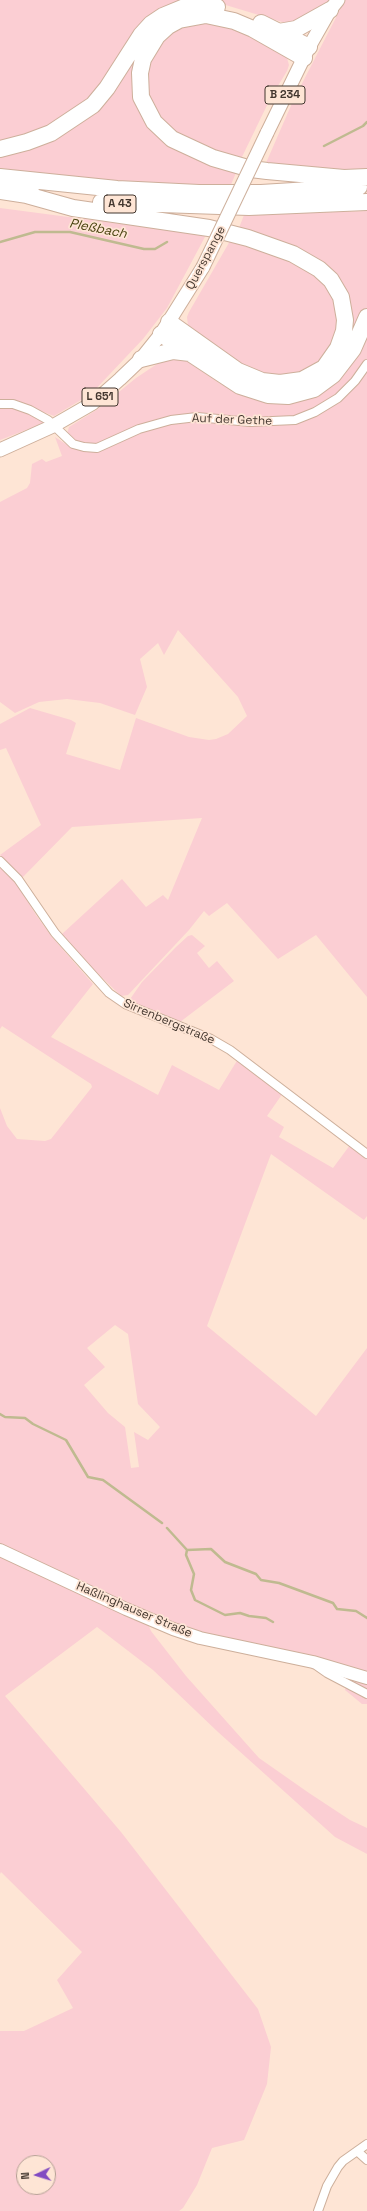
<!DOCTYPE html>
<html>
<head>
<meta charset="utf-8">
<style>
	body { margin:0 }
	#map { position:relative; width:367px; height:2211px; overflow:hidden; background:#fee5d5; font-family:"Space Grotesk",sans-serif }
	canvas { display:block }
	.north { position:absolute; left:16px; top:2155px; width:40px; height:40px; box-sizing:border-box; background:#fee5d5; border:1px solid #b39f93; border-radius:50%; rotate:266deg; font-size:11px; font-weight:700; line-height:16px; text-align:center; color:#43372f }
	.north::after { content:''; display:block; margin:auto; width:14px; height:18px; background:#824bc2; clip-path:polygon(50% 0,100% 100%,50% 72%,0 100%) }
</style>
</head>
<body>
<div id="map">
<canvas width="367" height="2211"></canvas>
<div class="north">N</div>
</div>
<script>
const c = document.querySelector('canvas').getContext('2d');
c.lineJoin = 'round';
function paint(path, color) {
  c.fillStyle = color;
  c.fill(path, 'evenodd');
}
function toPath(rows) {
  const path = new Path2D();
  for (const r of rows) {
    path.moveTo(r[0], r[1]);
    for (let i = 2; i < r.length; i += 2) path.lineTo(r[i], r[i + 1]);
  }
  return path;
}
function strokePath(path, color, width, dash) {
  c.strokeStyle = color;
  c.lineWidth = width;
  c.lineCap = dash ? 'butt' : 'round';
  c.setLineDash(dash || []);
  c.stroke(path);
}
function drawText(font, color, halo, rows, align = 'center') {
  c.font = font + ' "Space Grotesk",sans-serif';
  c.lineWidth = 3.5;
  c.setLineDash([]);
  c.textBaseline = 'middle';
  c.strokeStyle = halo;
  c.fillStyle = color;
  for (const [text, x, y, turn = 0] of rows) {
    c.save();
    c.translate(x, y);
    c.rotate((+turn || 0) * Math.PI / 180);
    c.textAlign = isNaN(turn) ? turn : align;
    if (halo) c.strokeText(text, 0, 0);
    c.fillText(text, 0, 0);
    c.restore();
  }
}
paint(toPath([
	[0,0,189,0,102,81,81,108,46,129,0,141],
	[209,0,329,0,321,10,292,25],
	[345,0,367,0,367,171,344,171,266,163,293,101],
	[197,8,210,8,238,15,254,22,293,44,291,47,256,27,226,15,214,12,195,12,182,14,160,26,144,43,139,54,135,68,138,100,136,101,144,121,168,143,190,155,238,168,230,187,124,181,53,175,0,168,0,150,29,144,65,129,89,112,107,93,141,40,152,28,171,14],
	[218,22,263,43,287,58,289,65,287,71,270,99,241,159,194,144,162,126,144,88,152,50,182,25],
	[0,208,206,235,167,308,143,339,91,394,54,416,30,407,0,401],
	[367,211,367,307,350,349,340,364,323,380,307,388,287,393,259,390,237,382,224,374,177,338,179,337,230,373,249,382,269,388,282,389,299,386,308,383,326,373,340,356,348,333,349,314,339,287,322,269,306,258,285,249,237,233,244,215],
	[230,241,281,258,307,270,324,283,335,302,338,319,336,335,325,359,293,378,256,374,188,326,187,317,189,312],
	[367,332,367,368,343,390,319,407,288,418,269,420,198,415,98,445,85,445,74,441,67,434,69,427,98,409,136,378,166,358,185,360,219,383,242,395,267,402],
	[367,369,367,997,316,935,278,959,227,903,209,916,204,911,189,930,128,995,121,996,88,964,62,934,122,879,146,907,163,895,168,900,202,818,72,827,21,879,0,855,41,825,6,748,0,750,0,724,30,708,71,720,76,723,66,754,120,770,136,718,189,737,209,740,216,739,228,734,247,716,238,697,178,630,164,655,158,643,140,659,147,687,135,715,100,703,67,699,39,702,15,713,0,702,0,502,27,488,30,483,32,464,42,459,46,462,62,456,55,437,72,448,95,452,146,430,172,423,197,420,253,425,291,425,322,412],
	[0,407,12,407,28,412,44,423,0,440],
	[0,866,17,884,36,915,52,937,93,984,51,1037,158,1095,172,1065,219,1090,238,1059,283,1093,267,1116,284,1127,279,1137,333,1168,350,1145,367,1157,367,1216,364,1220,271,1154,207,1326,316,1416,367,1348,367,1704,362,1704,345,1690,351,1670,202,1634,149,1616,0,1546,0,1108,7,1126,17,1139,45,1141,51,1139,92,1087,91,1084,2,1026,0,1029],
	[115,1325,128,1334,138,1404,160,1427,148,1440,134,1432,139,1467,131,1468,125,1427,108,1413,84,1385,105,1367,87,1348],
	[192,935,205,946,197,953,209,968,217,961,234,981,180,1022,128,1002,142,982,176,947,188,936],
	[0,1555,147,1622,151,1631,186,1676,259,1758,309,1793,350,1820,367,1828,367,1854,335,1837,218,1732,153,1670,97,1627,5,1696,121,1832,258,2009,271,2047,267,2084,244,2140,212,2148,197,2185,183,2208,179,2211,0,2211,0,2031,24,2031,73,2008,57,1980,82,1952,1,1872,0,1874],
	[24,2163,48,2163,48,2187,24,2187]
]), '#fbced3');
strokePath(toPath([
	[324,146,363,126,367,122],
	[0,242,35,232,70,232,144,249,155,249,167,242],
	[0,1414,5,1417,25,1418,33,1424,66,1440,88,1477,103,1480,162,1523],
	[167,1528,187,1550,211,1549,225,1562,256,1574,261,1580,279,1583,333,1603,337,1609,356,1611,367,1618],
	[187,1550,186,1555,194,1574,191,1590,195,1600,225,1615,240,1613,249,1616,266,1618,273,1622]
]), '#bfba90', 2.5);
const minor = toPath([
	[0,404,13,404,30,410,48,420,73,444,84,447,97,448,139,429,171,420,197,417,250,422,295,420,315,412,338,398,355,381,367,364],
	[0,861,18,879,55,933,109,993,125,1004,211,1039,230,1050,367,1154],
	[317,1666,327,1673,367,1694],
	[357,2151,367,2160],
	[318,2211,327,2186,338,2167,343,2161,367,2144]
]);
const secondary = toPath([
	[0,1550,126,1609,173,1629,200,1638,313,1662,367,1678]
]);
const primary = toPath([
	[267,133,309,47,330,10,338,0],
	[0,450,53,426,93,403,120,379,141,359,161,334,203,267]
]);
const motorway = toPath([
	[261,23,279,32,296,29,330,10],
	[279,32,309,47],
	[304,58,253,29,234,21,206,15,179,20,168,26,157,36,143,59,140,73,141,97,154,122,172,139,213,158,251,169,267,171,344,178,367,177],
	[0,149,27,142,51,133,93,105,107,88,141,35,151,24,163,16,187,6,217,7],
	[0,177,117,189,199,193,261,193,359,187],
	[0,191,34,196],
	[23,194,73,208,209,228,248,238,293,254,319,269,331,280,341,297,345,320,344,331,338,348,324,368,302,380,280,383,262,381,238,371,169,322],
	[101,202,249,207,367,202],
	[161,334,240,386,268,395,288,396,314,389,333,375,353,349,367,317],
	[141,359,173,351,190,353]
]);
strokePath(minor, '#cdaf9b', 10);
strokePath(secondary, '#cdaf9b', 14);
strokePath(primary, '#cdaf9b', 15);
strokePath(motorway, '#cdaf9b', 18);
strokePath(minor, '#fff', 8);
strokePath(secondary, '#fff', 12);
strokePath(primary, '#fff', 13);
strokePath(motorway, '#fff', 16);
const primaryBridge = toPath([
	[203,267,267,133]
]);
strokePath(primaryBridge, '#cdaf9b', 15, []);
strokePath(primaryBridge, '#fff', 13);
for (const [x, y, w] of [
	[285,95,40],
	[120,204,32],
	[100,397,36]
]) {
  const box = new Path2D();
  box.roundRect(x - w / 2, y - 9, w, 18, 3);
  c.fillStyle = '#fee5d5';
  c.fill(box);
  strokePath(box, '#43372f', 1);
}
drawText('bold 11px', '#43372f', null, [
	["B 234",285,95],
	["A 43",120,204],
	["L 651",100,397]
]);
drawText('12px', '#43372f', '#fee5d5', [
	["Querspange",206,258,-62],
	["Auf der Gethe",232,420,2],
	["Sirrenbergstraße",169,1022,23],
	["Haßlinghauser Straße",134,1610,23]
]);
drawText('italic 13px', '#4a4310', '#fee5d5', [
	["Pleßbach",98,229,11]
]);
</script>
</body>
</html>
